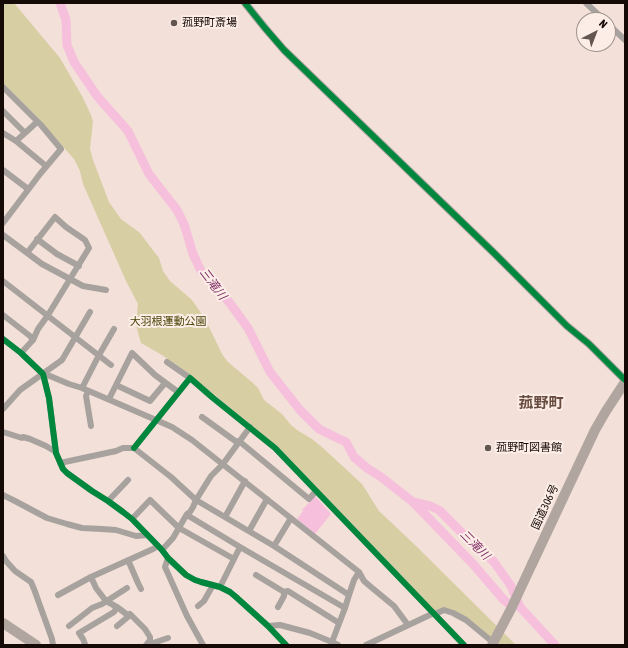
<!DOCTYPE html>
<html>
<head>
<meta charset="utf-8">
<style>
	body { margin:0 }
	#map { position:relative; width:628px; height:648px; overflow:hidden; background:#f3e0d8; font-family:"Asap Condensed",sans-serif }
	canvas { display:block }
	.frame { position:absolute; inset:0; border:4px solid #160a06; pointer-events:none }
	.north { position:absolute; left:576px; top:12px; width:40px; height:40px; box-sizing:border-box; background:#fcede7; border:1px solid #a0928d; border-radius:50%; rotate:42deg; font-size:11px; font-weight:700; line-height:16px; text-align:center; color:#160a06 }
	.north::after { content:''; display:block; margin:auto; width:14px; height:18px; background:#635550; clip-path:polygon(50% 0,100% 100%,50% 72%,0 100%) }
</style>
</head>
<body>
<div id="map">
<canvas width="628" height="648"></canvas>
<div class="frame"></div>
<div class="north">N</div>
</div>
<script>
const c = document.querySelector('canvas').getContext('2d');
c.lineJoin = 'round';
function paint(path, color) {
  c.fillStyle = color;
  c.fill(path, 'evenodd');
}
function toPath(rows) {
  const path = new Path2D();
  for (const r of rows) {
    path.moveTo(r[0], r[1]);
    for (let i = 2; i < r.length; i += 2) path.lineTo(r[i], r[i + 1]);
  }
  return path;
}
function strokePath(path, color, width, dash) {
  c.strokeStyle = color;
  c.lineWidth = width;
  c.lineCap = dash ? 'butt' : 'round';
  c.setLineDash(dash || []);
  c.stroke(path);
}
function drawText(font, color, halo, rows, align = 'center') {
  c.font = font + ' "Asap Condensed","Noto Sans JP",sans-serif';
  c.lineWidth = 4;
  c.setLineDash([]);
  c.textBaseline = 'middle';
  c.strokeStyle = halo;
  c.fillStyle = color;
  for (const [text, x, y, turn = 0] of rows) {
    c.save();
    c.translate(x, y);
    c.rotate((+turn || 0) * Math.PI / 180);
    c.textAlign = isNaN(turn) ? turn : align;
    if (halo) c.strokeText(text, 0, 0);
    c.fillText(text, 0, 0);
    c.restore();
  }
}
paint(toPath([
	[3,3,14,3,60,58,82,96,91,115,93,121,90,149,93,160,109,202,121,219,140,233,152,249,159,258,163,271,170,281,192,300,199,310,209,327,222,354,228,362,253,383,258,388,264,400,282,414,291,425,297,430,312,439,323,448,362,484,379,511,414,544,516,645,498,645,461,615,435,611,278,447,188,373,162,355,141,343,137,329,136,324,138,304,126,281,83,184,80,171,74,159,35,115,3,83]
]), '#d8cea4');
paint(toPath([
	[315,496,331,514,315,534,297,519,303,511,302,510]
]), '#f6c0dc');
strokePath(toPath([
	[60,3,66,20,67,45,74,62,97,96,128,131,149,174,177,210,184,224,193,254,201,271,229,302,248,328,270,372,300,410,319,429,335,437,346,442,354,457,367,468,381,477,413,502,473,564,503,599,509,604,520,607],
	[413,502,430,506,439,510,467,538,484,552,494,562,511,586,520,607,555,645]
]), '#f6c0dc', 9);
strokePath(toPath([
	[586,3,604,20],
	[608,24,625,40],
	[3,87,41,125,61,149,40,174,3,223],
	[3,111,25,133,16,141],
	[3,133,16,141,46,166],
	[25,133,37,122],
	[3,170,28,189],
	[3,235,42,264,70,279,48,315,38,329,33,340,21,353],
	[37,239,57,254,79,266],
	[27,253,55,217,66,227,85,240,89,248,70,279,83,286,106,290],
	[3,281,111,365],
	[3,315,30,336,33,340],
	[3,339,21,353,43,374,49,398,56,453,63,469,67,473,92,491,108,501,123,512,132,519,162,550,168,558,186,575,195,580,201,582,220,587,230,592,236,597,268,626,286,645],
	[167,362,190,378],
	[43,374,50,376,69,384,82,388,156,420,172,427,192,440,359,572,364,581,371,587,394,606,408,625],
	[116,385,150,401,165,383],
	[82,388,99,355,114,329],
	[88,391,86,396,91,426],
	[109,399,132,353,155,375,178,392],
	[3,409,20,390,62,360,90,312],
	[202,417,238,443],
	[250,427,223,464,211,476,196,500,274,546,349,595,345,608],
	[3,432,22,438,23,437,30,439,46,446,56,452],
	[239,441,309,499,316,491],
	[134,448,190,378,213,398,275,448,464,645],
	[60,463,116,451,123,448,134,448,171,477,196,500,193,507,190,512,187,514,173,538,162,550],
	[3,495,15,501,47,518,67,524,82,528,102,529,116,530,136,536,147,535],
	[108,501,128,480],
	[187,515,240,547],
	[225,517,245,481],
	[132,519,150,500,179,528,234,559],
	[249,531,267,499],
	[274,546,291,518],
	[3,556,6,561,15,571,31,582,34,589,52,639,53,645],
	[168,558,165,567,187,616,203,645],
	[128,560,138,583,141,589],
	[256,575,284,592,288,591,339,623],
	[91,577,96,588,106,601,117,607],
	[220,587,240,547,345,608,332,642,338,645],
	[58,595,91,577,153,549,158,546],
	[349,595,354,580,359,572],
	[198,606,204,601,213,585],
	[278,607,284,596,284,592],
	[435,614,444,610,453,613,466,620,495,644],
	[69,626,92,608,102,604,127,588],
	[117,626,129,616],
	[268,626,280,625,310,633,332,642],
	[84,645,85,644,83,639,79,633,114,612,117,607,129,616,130,614,145,629,150,637,150,640,146,645],
	[147,645,168,638],
	[366,645,434,613]
]), '#a7a29e', 6);
strokePath(toPath([
	[245,3,265,28,284,50,495,254,567,326,589,344,625,380]
]), '#a7a29e', 8);
strokePath(toPath([
	[532,564,595,430,606,411,625,382],
	[3,623,36,645]
]), '#b0a69f', 10);
strokePath(toPath([
	[492,645,511,609,532,564]
]), '#b0a69f', 10);
strokePath(toPath([
	[245,3,265,28,284,50,495,254,567,326,589,344,625,380],
	[3,339,21,353,43,374,49,398,56,453,63,469,67,473,92,491,108,501,123,512,132,519,162,550,168,558,186,575,195,580,201,582,220,587,230,592,236,597,268,626,286,645],
	[134,448,190,378,213,398,275,448,464,645]
]), '#00873e', 6);
for (const [x, y, r, color] of [
	[174,23,4,"#635550"],
	[488,448,4,"#635550"]
]) {
  const dot = new Path2D();
  dot.arc(x, y, r, 0, 2 * Math.PI);
  c.fillStyle = color;
  c.fill(dot);
  strokePath(dot, '#fcede7', 1.5);
}
drawText('11px', '#160a06', '#fcede7', [
	["菰野町斎場",182,23],
	["菰野町図書館",496,448]
], 'left');
drawText('11px', '#494609', '#fcede7', [
	["大羽根運動公園",168,322]
]);
drawText('11px', '#160a06', '#fcede7', [
	["国道306号",545,507,-65]
]);
drawText('italic 12px', '#82336a', '#fcede7', [
	["三滝川",213,284,53],
	["三滝川",475,545,45]
]);
drawText('bold 15px', '#694c40', '#fcede7', [
	["菰野町",541,403]
]);
</script>
</body>
</html>
